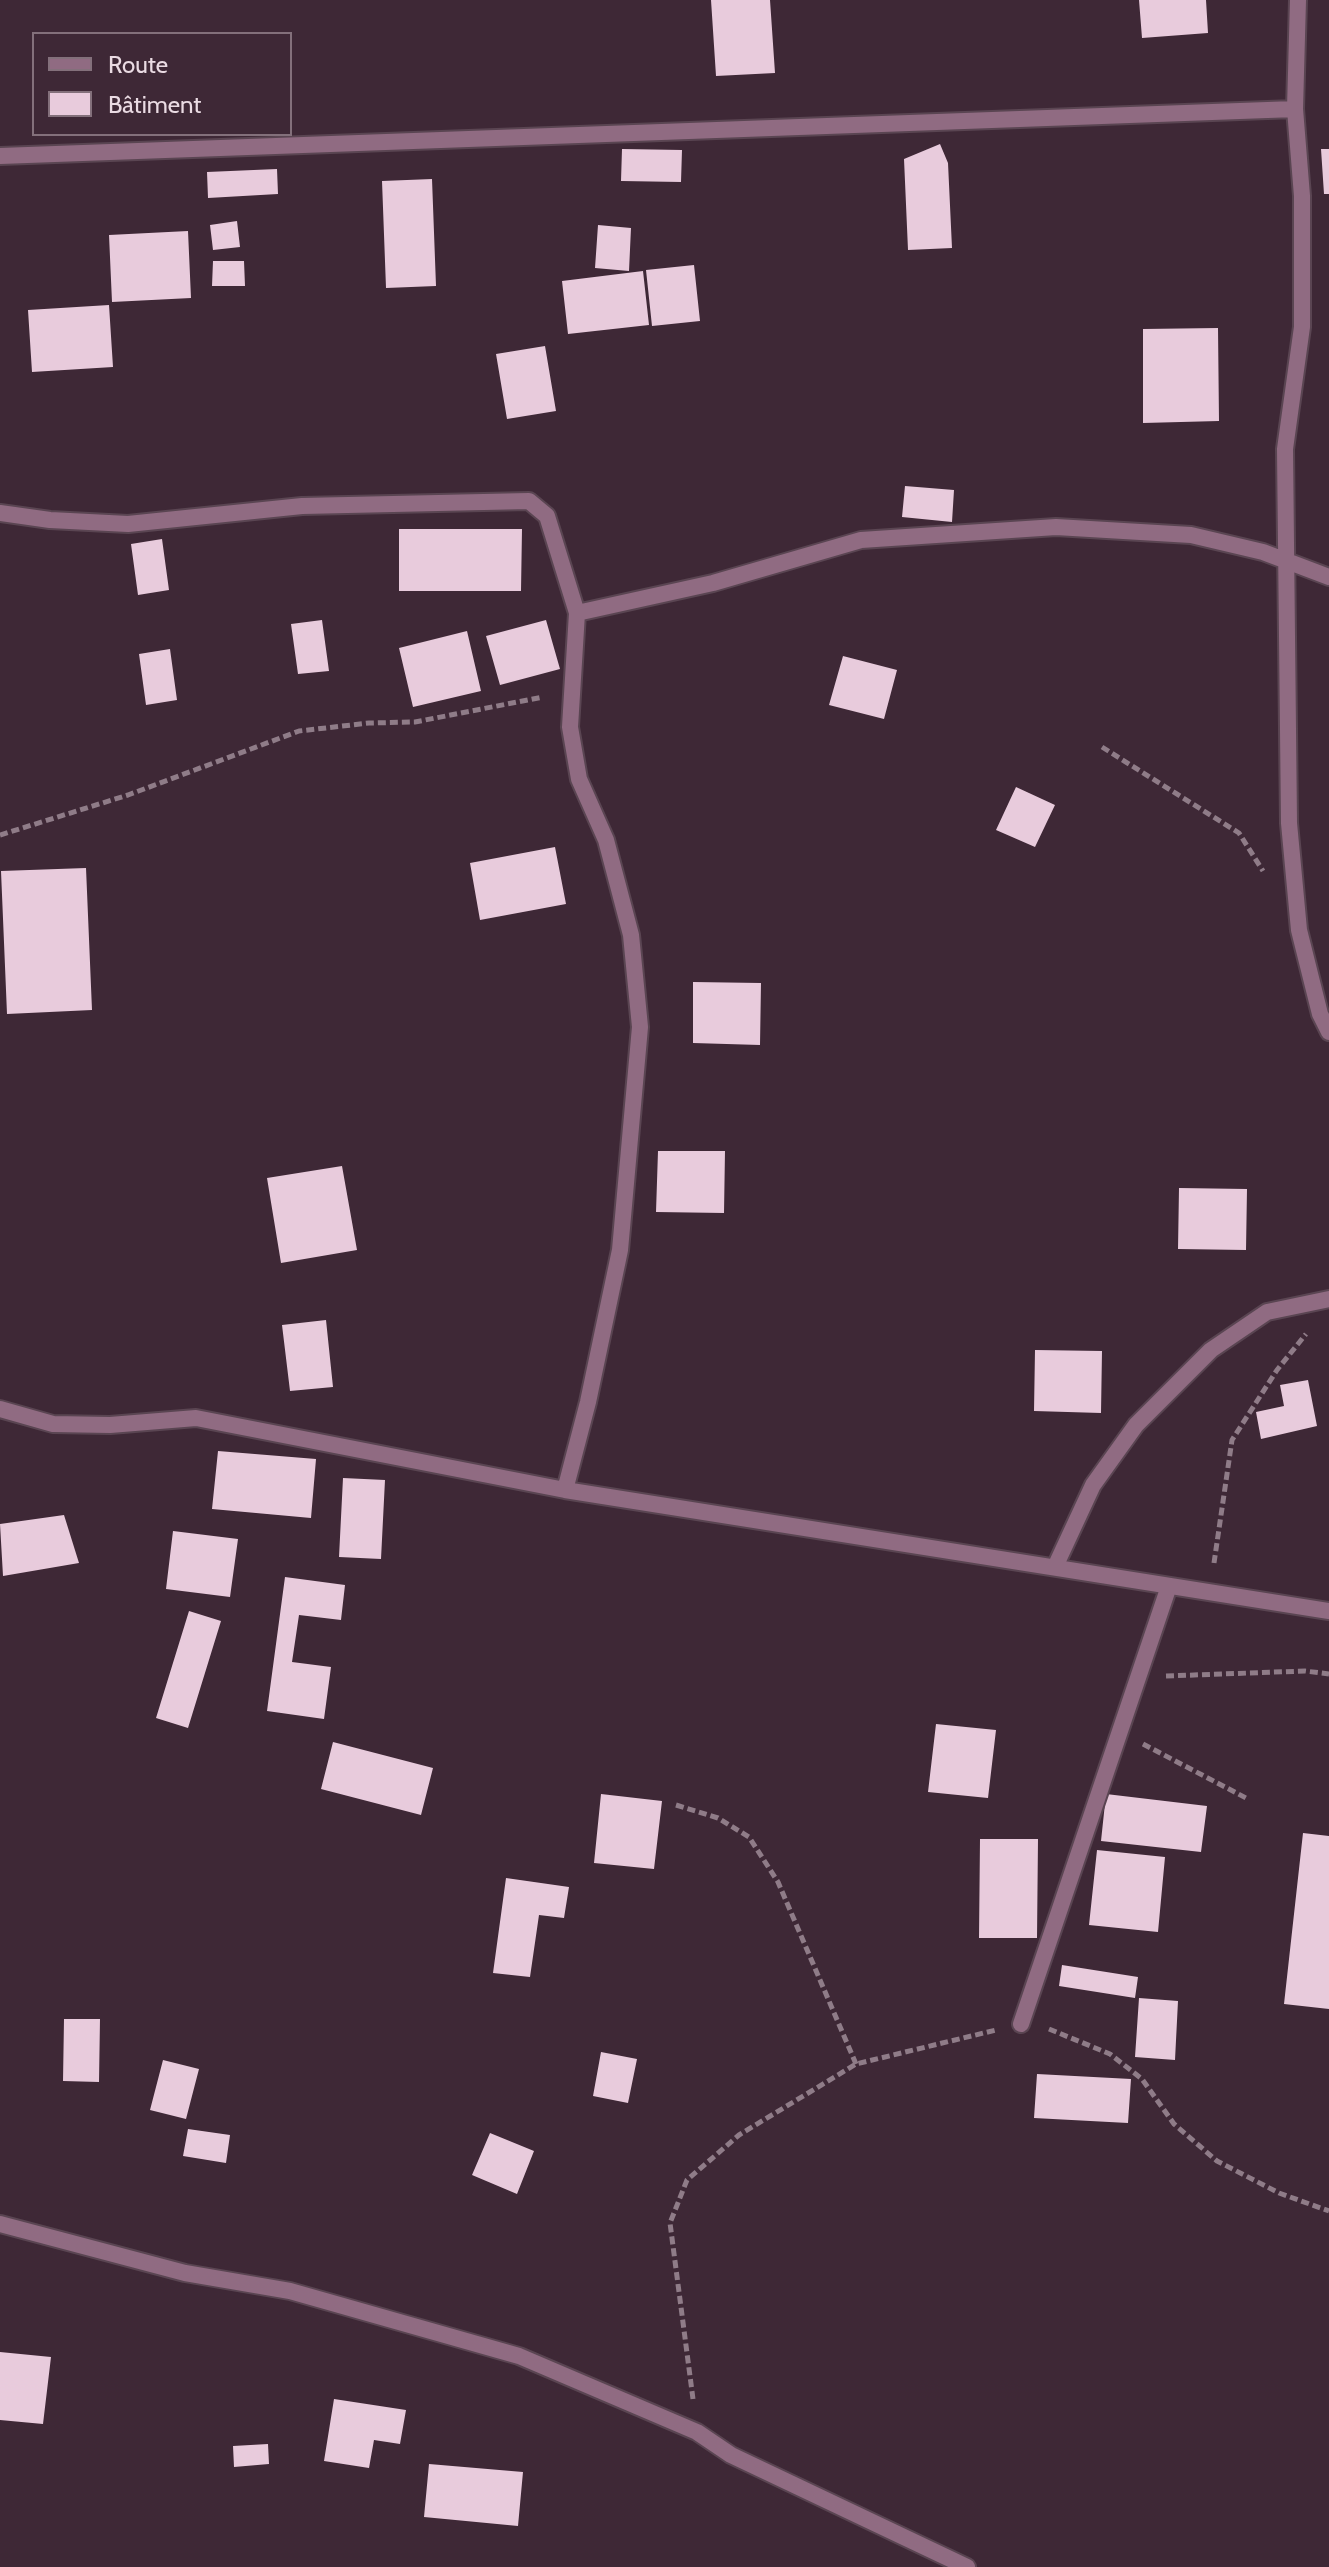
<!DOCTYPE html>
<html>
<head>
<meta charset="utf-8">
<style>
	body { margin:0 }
	#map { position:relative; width:1329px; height:2567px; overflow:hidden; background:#3e2836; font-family:Cabin,sans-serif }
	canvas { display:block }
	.legend { position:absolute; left:32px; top:32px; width:260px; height:104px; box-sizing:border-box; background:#3e2836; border:2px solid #83707b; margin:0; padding:10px 14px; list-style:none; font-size:24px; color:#eadbe3 }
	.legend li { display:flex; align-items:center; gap:16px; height:40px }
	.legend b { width:40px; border:2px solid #83707b }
</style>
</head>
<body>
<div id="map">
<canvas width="1329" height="2567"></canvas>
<ul class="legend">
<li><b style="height:10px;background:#906b82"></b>Route</li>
<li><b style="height:22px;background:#e8cbdc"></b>Bâtiment</li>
</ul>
</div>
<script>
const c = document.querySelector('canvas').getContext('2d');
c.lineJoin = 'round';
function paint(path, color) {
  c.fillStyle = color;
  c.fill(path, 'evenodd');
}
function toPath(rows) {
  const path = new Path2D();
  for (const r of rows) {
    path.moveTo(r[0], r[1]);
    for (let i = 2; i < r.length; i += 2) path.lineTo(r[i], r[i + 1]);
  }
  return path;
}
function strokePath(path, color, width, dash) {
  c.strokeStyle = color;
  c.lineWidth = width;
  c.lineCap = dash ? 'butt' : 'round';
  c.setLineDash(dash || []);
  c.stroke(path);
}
paint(toPath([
	[711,0,770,0,775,73,716,76],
	[1139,0,1206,0,1208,33,1142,38],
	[940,144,948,163,952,248,908,250,904,159],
	[622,149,682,150,681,182,621,181],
	[1321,149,1329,149,1329,194,1324,194],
	[277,169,278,194,208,198,207,172],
	[432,179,436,286,386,288,382,181],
	[237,221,240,247,213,250,210,225],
	[598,225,631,228,629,271,595,268],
	[188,231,191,298,112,302,109,235],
	[213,261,244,261,245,286,212,286],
	[694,265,700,321,652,326,646,270],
	[643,271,649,325,568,334,562,281],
	[109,305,113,367,32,372,28,310],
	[1218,328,1219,421,1143,423,1143,329],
	[545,346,556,411,507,419,496,354],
	[905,486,954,490,952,522,902,517],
	[399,529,522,529,521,591,399,591],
	[162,539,169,590,138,595,131,544],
	[322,620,329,671,298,674,291,624],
	[546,620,560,669,500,685,486,636],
	[467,631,481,691,413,707,399,648],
	[170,649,177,700,146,705,139,654],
	[843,656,897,670,884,719,829,705],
	[1016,787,1055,805,1035,847,996,830],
	[555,847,566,904,480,920,470,863],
	[86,868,92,1010,7,1014,1,871],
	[693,982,761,983,760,1045,693,1043],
	[658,1151,725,1151,724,1213,656,1212],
	[342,1166,357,1250,281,1263,267,1178],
	[1179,1188,1247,1189,1246,1250,1178,1249],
	[326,1320,333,1387,290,1391,282,1325],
	[1035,1350,1102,1351,1101,1413,1034,1411],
	[1308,1380,1317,1426,1261,1439,1256,1412,1284,1406,1280,1385],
	[218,1451,316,1459,311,1518,212,1509],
	[343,1478,385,1480,381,1559,339,1557],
	[64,1515,79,1563,3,1576,0,1524],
	[173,1531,238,1539,230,1597,166,1589],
	[285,1577,345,1585,341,1620,299,1615,292,1662,331,1667,324,1719,267,1711],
	[189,1611,221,1621,188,1728,156,1718],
	[936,1724,996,1730,988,1798,928,1792],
	[333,1742,433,1768,421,1815,321,1789],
	[601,1794,662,1801,654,1869,594,1863],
	[1106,1794,1207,1806,1201,1852,1101,1841],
	[1303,1833,1329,1836,1329,2009,1284,2004],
	[980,1839,1038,1839,1037,1938,979,1938],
	[1097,1850,1165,1857,1158,1932,1089,1925],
	[506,1878,569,1887,564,1918,539,1915,530,1977,493,1973],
	[1062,1965,1138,1977,1135,1998,1059,1986],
	[1139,1998,1178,2001,1175,2060,1135,2057],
	[64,2019,100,2019,99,2082,63,2081],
	[601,2052,637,2059,628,2103,593,2096],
	[163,2060,199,2069,186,2119,150,2110],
	[1037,2074,1131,2079,1128,2123,1034,2118],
	[188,2129,230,2135,226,2163,183,2156],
	[490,2133,534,2151,517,2194,472,2175],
	[0,2352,51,2357,43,2424,0,2420],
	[334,2399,406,2410,400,2444,374,2440,369,2468,324,2461],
	[268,2444,269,2464,234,2467,233,2446],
	[429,2464,523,2472,518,2526,424,2517]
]), '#e8cbdc');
const minor = toPath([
	[1298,0,1295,109,1302,196,1302,327,1285,449,1289,823,1299,930,1320,1014,1329,1032],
	[0,156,1295,109],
	[0,513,50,520,128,524,302,506,529,501,547,516,577,613,570,727,579,779,606,840,631,935,640,1027,620,1250,588,1402,565,1490],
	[577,613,713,583,861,540,1056,527,1191,535,1263,552,1329,577],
	[0,1409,53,1424,110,1425,196,1418,565,1490,1329,1611],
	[1055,1567,1093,1485,1136,1425,1211,1350,1267,1312,1329,1299],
	[1021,2024,1169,1586],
	[0,2224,185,2273,290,2291,519,2356,697,2432,731,2455,967,2567]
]);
strokePath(minor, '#5a4552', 20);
strokePath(toPath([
	[1102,747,1239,833,1263,871],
	[0,835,128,795,299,731,369,723,415,722,543,697],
	[1214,1563,1232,1440,1277,1370,1306,1334],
	[1166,1676,1305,1671,1329,1674],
	[1143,1744,1246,1798],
	[676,1805,718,1818,749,1837,778,1882,856,2064],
	[1049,2029,1110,2054,1142,2079,1174,2124,1217,2161,1279,2193,1329,2211],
	[693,2399,670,2223,687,2180,739,2135,856,2064,996,2030]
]), '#8f7c88', 5, [8, 4]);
strokePath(minor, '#906b82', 16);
</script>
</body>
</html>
